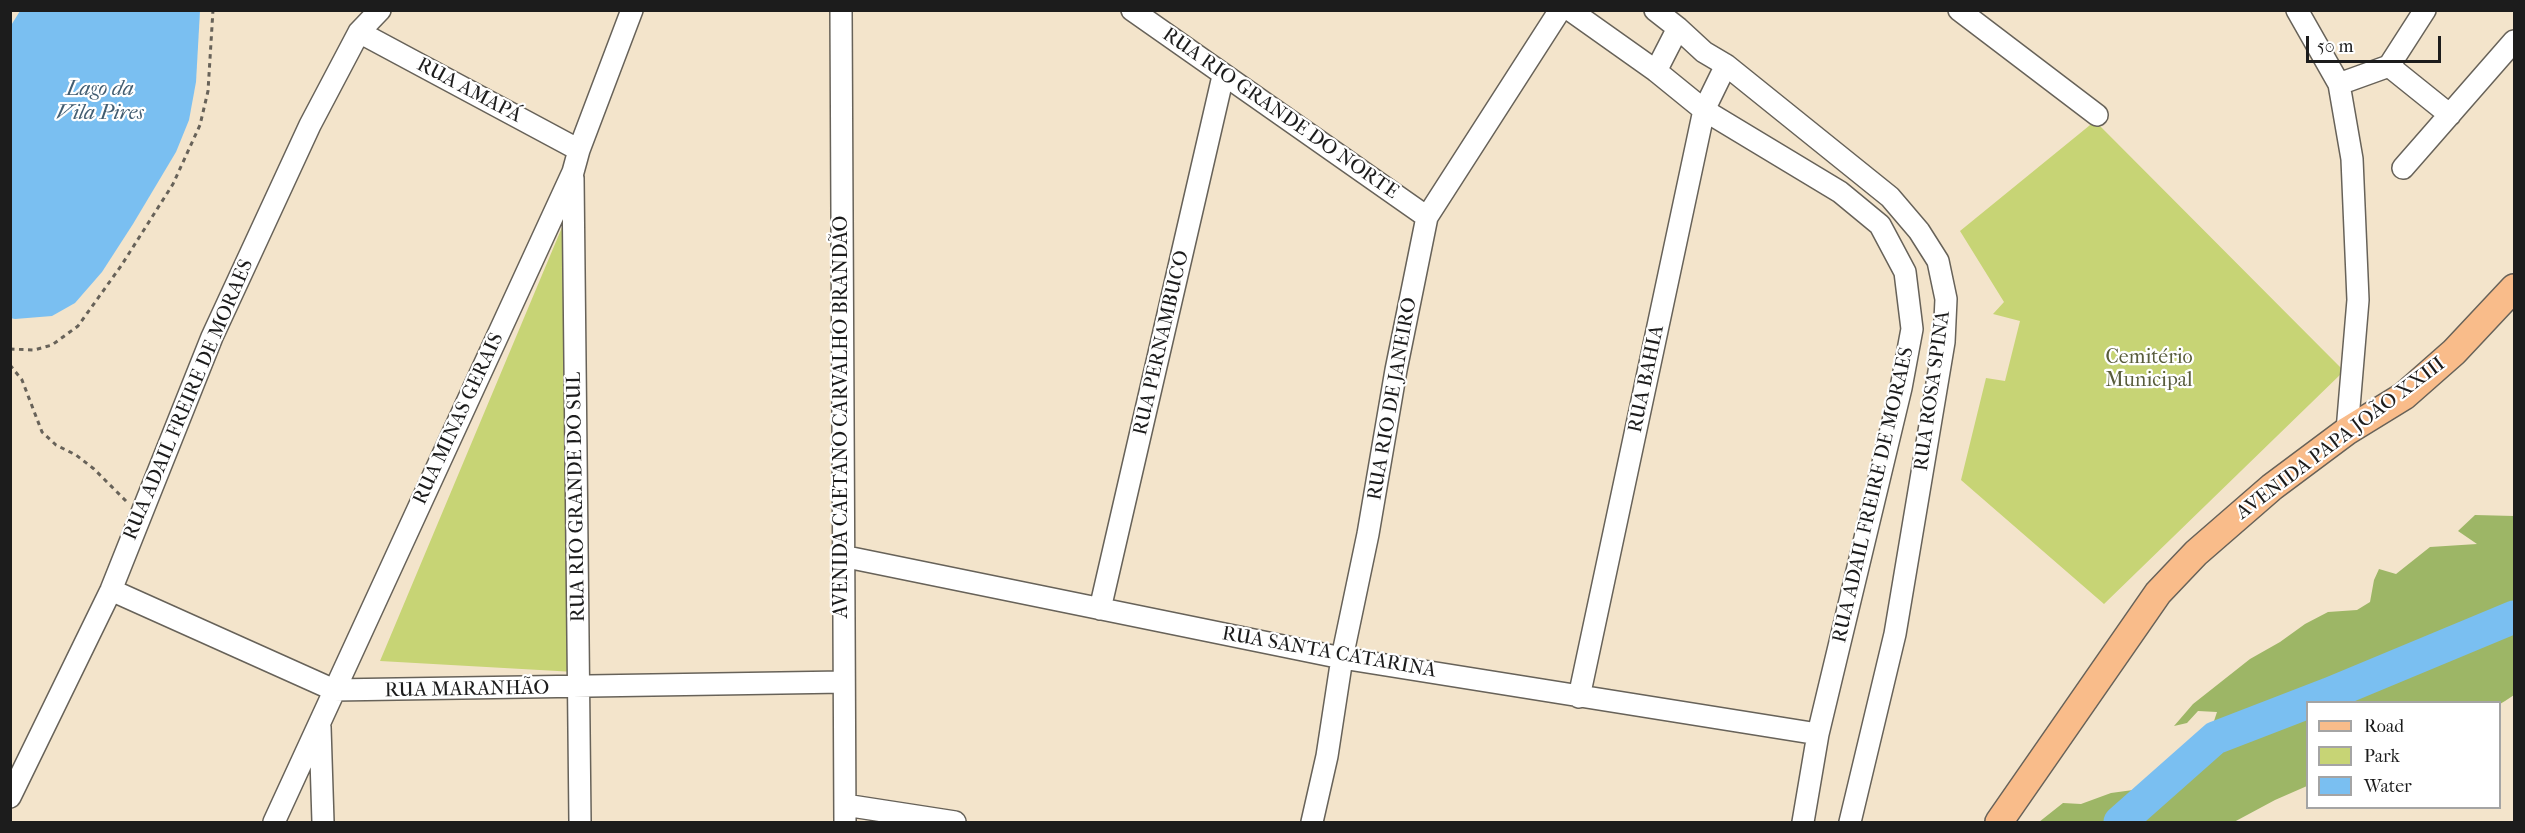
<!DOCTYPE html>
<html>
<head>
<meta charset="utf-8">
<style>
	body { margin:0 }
	#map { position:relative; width:2525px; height:833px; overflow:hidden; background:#f3e4cb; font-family:"IM FELL French Canon",serif }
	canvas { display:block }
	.frame { position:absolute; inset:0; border:12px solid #1c1c1c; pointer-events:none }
	.legend { position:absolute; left:2306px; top:701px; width:195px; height:108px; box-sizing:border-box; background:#fff; border:2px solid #a4a4a4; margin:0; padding:8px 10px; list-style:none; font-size:18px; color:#1c1c1c }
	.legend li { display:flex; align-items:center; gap:12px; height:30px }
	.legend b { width:30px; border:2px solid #a4a4a4 }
	.scale { position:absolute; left:2306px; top:36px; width:135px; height:27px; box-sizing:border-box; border:3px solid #1c1c1c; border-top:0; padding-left:8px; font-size:18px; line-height:21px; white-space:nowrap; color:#1c1c1c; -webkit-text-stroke:4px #fff; paint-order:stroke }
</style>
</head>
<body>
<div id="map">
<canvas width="2525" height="833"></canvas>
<div class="frame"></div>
<ul class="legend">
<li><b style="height:8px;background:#f9bc8a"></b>Road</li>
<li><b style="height:16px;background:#c7d475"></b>Park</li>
<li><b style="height:16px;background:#7abff1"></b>Water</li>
</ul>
<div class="scale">50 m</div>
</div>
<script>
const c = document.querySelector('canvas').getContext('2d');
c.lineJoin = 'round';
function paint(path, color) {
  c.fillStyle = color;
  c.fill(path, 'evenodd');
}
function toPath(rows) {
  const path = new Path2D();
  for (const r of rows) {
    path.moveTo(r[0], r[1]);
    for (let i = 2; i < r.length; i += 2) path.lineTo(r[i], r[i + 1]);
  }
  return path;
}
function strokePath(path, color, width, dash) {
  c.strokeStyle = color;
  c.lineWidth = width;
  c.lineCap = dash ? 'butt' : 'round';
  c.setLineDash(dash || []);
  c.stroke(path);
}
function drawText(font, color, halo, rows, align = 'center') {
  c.font = font + ' "IM FELL French Canon",serif';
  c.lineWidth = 4.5;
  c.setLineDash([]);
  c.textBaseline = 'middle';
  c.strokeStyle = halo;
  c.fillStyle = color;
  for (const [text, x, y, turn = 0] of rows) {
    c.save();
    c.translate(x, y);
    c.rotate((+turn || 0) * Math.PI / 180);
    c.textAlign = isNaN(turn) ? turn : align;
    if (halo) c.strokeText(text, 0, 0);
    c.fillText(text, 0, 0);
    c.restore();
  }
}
paint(toPath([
	[2095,121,2344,371,2104,604,1961,480,1986,378,2005,381,2020,321,1993,314,2004,302,1960,231],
	[568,213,575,672,380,661]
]), '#c7d475');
paint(toPath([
	[2475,515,2514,516,2514,695,2505,701,2500,704,2308,702,2307,786,2275,800,2234,822,2039,822,2063,803,2081,804,2111,793,2155,787,2174,775,2193,770,2202,757,2217,712,2198,711,2187,723,2174,726,2193,704,2250,659,2280,642,2305,624,2328,612,2357,610,2370,602,2374,580,2379,569,2396,574,2430,547,2477,544,2458,531]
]), '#9db666');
paint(toPath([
	[20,11,200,11,196,82,189,120,176,152,133,224,102,272,75,303,52,316,15,319,10,318,10,27]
]), '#7abff1');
strokePath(toPath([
	[2120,822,2215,738,2329,694,2514,617]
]), '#7abff1', 33);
const minor = toPath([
	[841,10,845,822],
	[1132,10,1427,217],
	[1570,10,1656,71,1704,110,1840,192,1880,225,1905,272,1912,329,1901,388,1818,734,1803,822],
	[1655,10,1678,28,1704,52,1726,65,1890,197,1919,231,1938,261,1946,299,1944,342,1895,634,1850,822],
	[1959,10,2097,115],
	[2297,10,2339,84,2352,159,2358,300,2347,431],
	[359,32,579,150],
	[2389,66,2425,10],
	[1656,71,1678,28],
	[2339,84,2389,66,2450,115],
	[2403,168,2514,41],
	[573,178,580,822],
	[842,556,1342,658,1818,734],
	[111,590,334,690,844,682],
	[1100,609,1223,76],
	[1579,697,1704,110,1726,65],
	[320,727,323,822],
	[10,797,111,590,212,337,310,125,359,32,380,10],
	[845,805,955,822],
	[274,822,573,172,579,150,632,10],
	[1312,822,1327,756,1342,658,1368,534,1396,370,1427,217,1560,10]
]);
const major = toPath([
	[1999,822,2158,593,2196,553,2272,487,2347,431,2404,396,2454,352,2514,288]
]);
strokePath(minor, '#676259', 24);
strokePath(major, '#676259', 30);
strokePath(toPath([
	[10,349,34,350,52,345,78,326,121,266,173,184,200,125,208,91,213,10],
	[10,365,22,380,42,432,56,445,76,455,94,469,126,501]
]), '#676259', 3, [4.5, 4.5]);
strokePath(minor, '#fff', 21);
strokePath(major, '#f9bc8a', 27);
drawText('20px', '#1c1c1c', '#fff', [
	["RUA AMAPÁ",469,91,28],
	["RUA RIO GRANDE DO NORTE",1280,114,35],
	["RUA PERNAMBUCO",1162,343,-77],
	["RUA BAHIA",1647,379,-78],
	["RUA ROSA SPINA",1933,391,-82],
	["RUA RIO DE JANEIRO",1393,399,-80],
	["RUA ADAIL FREIRE DE MORAES",189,400,-67],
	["AVENIDA CAETANO CARVALHO BRANDÃO",842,417,-90],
	["RUA MINAS GERAIS",459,419,-65],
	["AVENIDA PAPA JOÃO XXIII",2341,439,-37],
	["RUA ADAIL FREIRE DE MORAES",1874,495,-77],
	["RUA RIO GRANDE DO SUL",577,497,-91],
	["RUA SANTA CATARINA",1329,653,10],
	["RUA MARANHÃO",467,690,-1]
]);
drawText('20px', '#585c3b', '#fff', [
	["Cemitério",2149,358],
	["Municipal",2149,381]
]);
drawText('italic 21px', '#425d71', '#fff', [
	["Lago da",100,90],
	["Vila Pires",100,114]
]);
</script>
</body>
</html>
